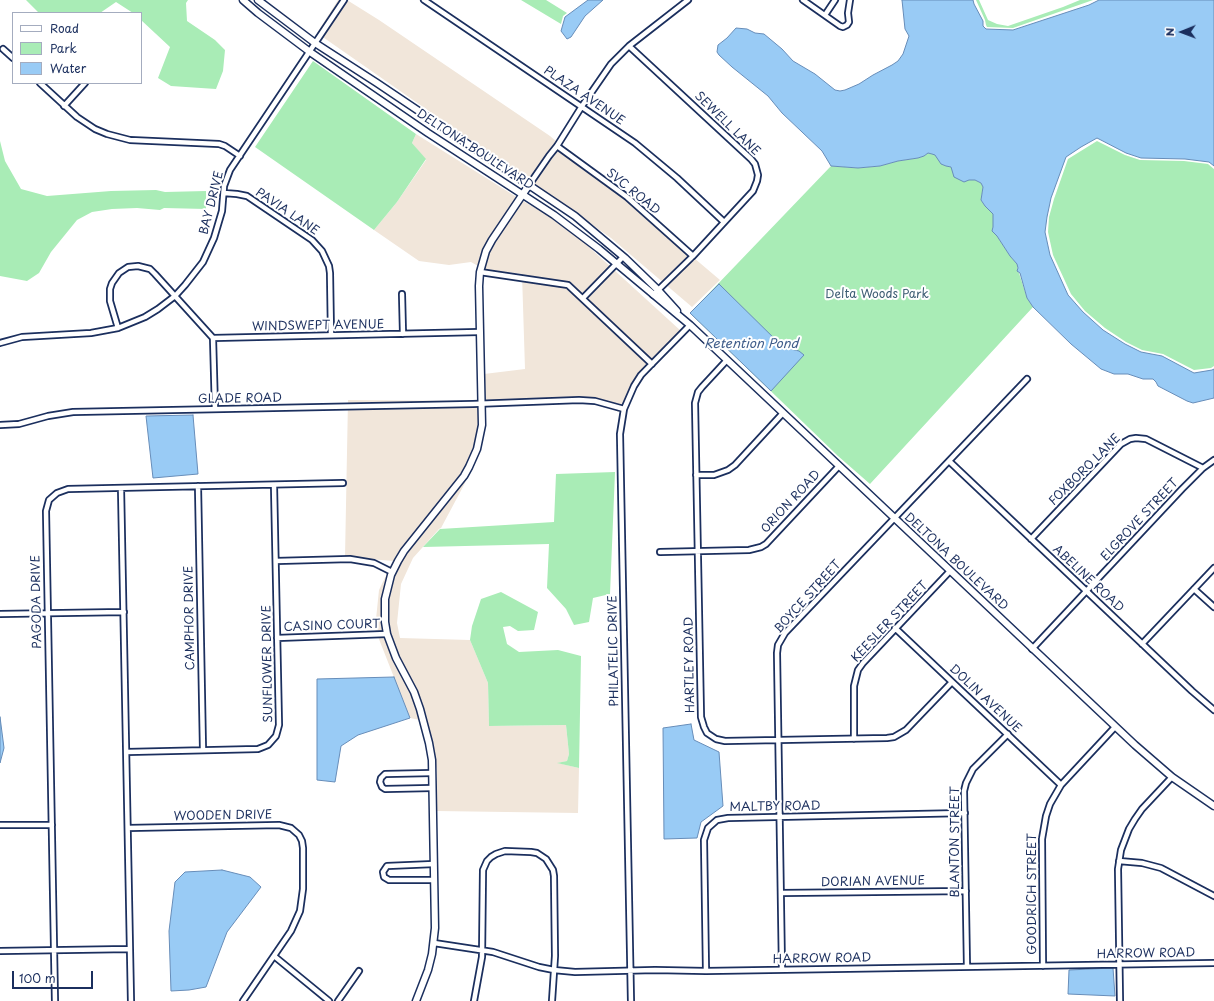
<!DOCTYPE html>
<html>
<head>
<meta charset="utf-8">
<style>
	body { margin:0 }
	#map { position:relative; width:1214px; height:1001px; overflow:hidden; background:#fff; font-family:"Playpen Sans",sans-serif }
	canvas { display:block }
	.legend { position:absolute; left:12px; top:12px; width:130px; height:72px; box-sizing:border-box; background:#fff; border:1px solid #a4acbf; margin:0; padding:5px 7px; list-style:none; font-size:12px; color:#1b2f5e }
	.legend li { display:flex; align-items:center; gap:8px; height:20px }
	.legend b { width:20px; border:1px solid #a4acbf }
	.north { position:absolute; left:1162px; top:12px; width:40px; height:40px; -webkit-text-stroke:3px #fff; paint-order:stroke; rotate:269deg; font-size:11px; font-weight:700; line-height:16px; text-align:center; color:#1b2f5e }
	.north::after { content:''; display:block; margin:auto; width:14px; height:18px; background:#1b2f5e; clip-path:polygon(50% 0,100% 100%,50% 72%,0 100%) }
	.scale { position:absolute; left:12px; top:971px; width:81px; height:18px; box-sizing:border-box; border:2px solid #1b2f5e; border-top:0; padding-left:5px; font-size:12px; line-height:14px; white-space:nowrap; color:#1b2f5e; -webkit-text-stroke:3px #fff; paint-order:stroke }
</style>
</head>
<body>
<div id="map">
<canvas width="1214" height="1001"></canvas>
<ul class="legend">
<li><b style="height:5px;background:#fff"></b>Road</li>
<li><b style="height:11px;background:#a9ecb6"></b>Park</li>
<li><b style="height:11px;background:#99cbf5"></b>Water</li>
</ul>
<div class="north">N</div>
<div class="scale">100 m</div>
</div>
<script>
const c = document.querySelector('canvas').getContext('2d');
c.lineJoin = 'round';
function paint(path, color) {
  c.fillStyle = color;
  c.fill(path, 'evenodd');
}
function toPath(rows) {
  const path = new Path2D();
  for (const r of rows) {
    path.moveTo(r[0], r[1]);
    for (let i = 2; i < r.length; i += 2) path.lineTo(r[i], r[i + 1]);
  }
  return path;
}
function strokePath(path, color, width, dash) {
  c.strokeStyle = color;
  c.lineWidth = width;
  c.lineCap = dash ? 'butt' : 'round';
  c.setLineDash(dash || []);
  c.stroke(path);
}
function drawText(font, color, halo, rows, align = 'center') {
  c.font = font + ' "Playpen Sans",sans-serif';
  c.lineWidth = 4;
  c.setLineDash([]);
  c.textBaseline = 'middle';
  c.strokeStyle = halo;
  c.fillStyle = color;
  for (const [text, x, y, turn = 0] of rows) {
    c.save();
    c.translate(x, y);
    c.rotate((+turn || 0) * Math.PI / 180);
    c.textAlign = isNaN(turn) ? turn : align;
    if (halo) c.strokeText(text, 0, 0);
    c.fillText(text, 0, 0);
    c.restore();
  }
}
paint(toPath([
	[338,0,347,0,379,20,550,136,720,280,692,307,611,238,317,33],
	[416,134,518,198,489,239,483,250,478,266,471,262,449,265,419,261,374,230,397,202,426,160,412,143],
	[523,201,558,221,567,227,681,331,643,379,618,412,605,403,582,398,486,403,484,410,484,374,525,369,522,274,484,269,489,252,495,242],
	[348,400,478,401,478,425,477,436,471,457,461,474,401,549,395,560,388,574,382,599,382,622,388,648,411,693,420,720,410,718,375,629,379,590,393,561,345,557],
	[467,476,465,483,441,528,439,529,413,558,401,584,397,623,400,638,470,640,488,683,489,726,566,725,569,754,567,761,558,763,579,768,578,813,436,811,437,771,428,723,416,691,394,647,388,622,388,600,394,575,406,552]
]), '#f1e6da');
paint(toPath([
	[26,0,188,0,186,3,187,21,215,40,225,50,223,71,216,89,171,86,158,78,170,47,141,20,141,13,133,13,116,2,100,13,39,13],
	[521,0,546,0,567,13,563,16,561,24],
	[976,0,979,0,988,20,997,24,1008,26,1063,7,1080,0,1093,0,1013,28,987,27,986,25,985,20],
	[313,61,416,134,412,143,426,159,397,202,374,230,255,147],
	[0,141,5,161,21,189,47,196,111,191,156,190,165,192,206,191,206,209,164,208,160,210,137,208,112,209,92,212,77,220,51,252,39,273,27,281,0,276],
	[1097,141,1125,155,1140,160,1184,161,1208,164,1214,169,1214,366,1211,368,1194,370,1163,354,1142,350,1126,342,1105,328,1085,311,1071,294,1053,255,1048,232,1049,217,1054,199,1068,159],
	[928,153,935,154,941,164,951,167,969,180,975,180,981,183,983,187,981,200,985,206,993,214,993,227,992,231,997,236,1010,256,1017,264,1018,271,1019,273,1027,298,1033,307,870,484,838,456,690,313,831,166,858,168,880,166,898,161,918,158,924,156],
	[615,472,610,594,593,598,589,622,574,625,566,609,547,588,549,544,423,547,440,529,554,522,556,474],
	[501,592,538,612,534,630,518,631,510,626,503,627,507,644,519,652,558,650,581,656,579,768,557,763,567,761,569,754,566,725,489,726,488,683,470,640,472,626,481,599]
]), '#a9ecb6');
const water = toPath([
	[588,0,603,0,585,16,571,37,567,39,561,31,565,17,588,0],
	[902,0,973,0,974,4,983,21,983,26,986,29,1013,30,1089,5,1099,0,1214,0,1214,166,1209,162,1185,159,1141,158,1126,153,1097,138,1081,147,1066,157,1051,198,1047,217,1045,232,1050,255,1068,295,1083,312,1103,330,1125,344,1141,352,1162,356,1194,373,1212,370,1214,369,1214,398,1193,403,1187,401,1158,386,1156,382,1153,379,1143,379,1128,374,1114,374,1101,369,1071,344,1033,307,1027,298,1020,273,1017,271,1018,268,1017,264,1010,256,997,236,992,231,993,227,993,214,985,206,981,200,983,187,981,183,975,180,969,180,964,182,954,177,951,167,946,166,941,164,935,155,932,154,928,153,924,156,918,158,898,161,880,166,858,168,831,166,822,151,782,113,768,96,732,67,719,55,717,52,718,45,727,38,736,28,747,29,755,33,764,34,782,49,793,61,815,74,835,90,840,91,845,90,859,84,873,75,892,65,898,61,903,54,909,36,905,29,902,0],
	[719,284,783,347,799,351,804,355,771,391,690,313,719,284],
	[193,415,198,474,153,478,146,416,193,415],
	[394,677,410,718,358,735,341,746,335,782,317,780,317,679,394,677],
	[0,717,4,748,0,763,0,717],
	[691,724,694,740,719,752,723,806,701,822,697,838,664,839,663,728,691,724],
	[222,870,250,877,261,887,227,932,206,987,189,990,171,991,169,931,175,882,185,872,222,870],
	[1113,968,1115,996,1068,994,1069,970,1113,968]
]);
paint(water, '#99cbf5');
strokePath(water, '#678db9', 1);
const minor = toPath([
	[424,0,635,143,677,178,724,222],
	[803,0,840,26,843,27,847,25,849,22,848,13,850,0],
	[825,15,835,0],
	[629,46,751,159,755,164,758,175,757,181,753,191,693,256,653,295],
	[3,49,13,58],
	[40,83,77,117,95,129,107,134,130,140,219,144,225,146,240,156],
	[64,106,85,83],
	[557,146,627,197,693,256],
	[529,185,549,156,557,146,582,106,611,64,629,46,688,0],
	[224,193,237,194,247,196,312,240,322,251,329,266,330,273,331,335],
	[480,272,568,285,652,364],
	[402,294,403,334],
	[583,298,623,257],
	[118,328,110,301,110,289,112,283,119,273,128,267,138,266,150,269,155,274,213,338,479,332],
	[213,338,215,409],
	[0,343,22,337,91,333,118,328,145,317,158,309,175,296,185,285,203,262,214,238,222,211,224,186,230,170,344,0],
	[727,360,702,387,698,392,695,403,701,717,704,727,707,733,716,739,725,741,887,738,894,737,906,730,952,682],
	[0,425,19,424,48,416,73,412,473,404,579,400,595,401,624,409],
	[949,461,1192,691,1214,710],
	[696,475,714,475,728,470,735,465,783,413],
	[198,486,203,750],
	[121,488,131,1001],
	[1031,539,1121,444,1130,439,1136,438,1146,439,1203,468],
	[660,552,749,550,761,547,766,544,839,466],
	[276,561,350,559,374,563,392,572],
	[1194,589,1214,607],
	[0,614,124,612],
	[895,628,1061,785],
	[277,638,387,634],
	[1142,644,1214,568],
	[1032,649,1182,489,1203,468,1214,460],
	[854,739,854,686,858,670,863,663,950,571],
	[127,752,258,749,268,745,276,736,279,725,274,485],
	[432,773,385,774,381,778,380,782,382,787,385,789,432,788],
	[0,825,52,825],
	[128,828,279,825,291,828,299,835,302,841,303,848,303,889,300,911,291,931,243,1001],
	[1119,861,1142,863,1161,868,1214,896],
	[434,864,387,866,383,872,384,877,389,880,434,880],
	[781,893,966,891],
	[434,943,493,952,539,967,554,970,575,972,655,970,706,971,1214,963],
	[0,951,130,949],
	[274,956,329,1001],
	[1043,966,1042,839,1046,816,1050,804,1061,785,1115,727],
	[967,967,964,791,966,783,973,769,1008,734],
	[782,970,777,653,778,645,785,633,1027,379],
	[706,971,704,840,708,828,717,820,728,818,965,813],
	[55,1001,46,511,49,500,57,493,68,489,343,483],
	[338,1001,359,971],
	[474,1001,482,957,483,870,487,861,491,857,496,854,505,851,531,852,537,853,546,859,553,870,554,876,555,956,552,1001],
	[631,1001,620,434,624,409,634,386,641,375,690,325],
	[1120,1001,1118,869,1121,850,1129,829,1135,819,1142,809,1172,777]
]);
const secondary = toPath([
	[243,0,258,13,310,52,428,133,554,215,599,249,690,325,1135,745,1172,777,1214,806],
	[258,0,315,43,377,83,575,216,625,258,658,290,677,311],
	[416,1001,428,970,432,954,435,928,432,760,429,743,420,709,414,692,396,658,387,634,385,622,385,599,391,575,398,561,404,551,464,476,469,467,477,449,482,425,479,286,480,272,486,251,492,240,529,185]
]);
strokePath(minor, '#1b2f5e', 8);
strokePath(secondary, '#1b2f5e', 9);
strokePath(minor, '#fff', 4.5);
strokePath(secondary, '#fff', 6);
drawText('12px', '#1b2f5e', '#fff', [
	["PLAZA AVENUE",584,96,34],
	["SEWELL LANE",727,124,44],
	["DELTONA BOULEVARD",475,150,33],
	["SVC ROAD",633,192,39],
	["BAY DRIVE",212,203,-76],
	["PAVIA LANE",287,212,34],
	["WINDSWEPT AVENUE",318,326,-1],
	["GLADE ROAD",240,399,-1],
	["FOXBORO LANE",1085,470,-45],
	["ORION ROAD",791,502,-47],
	["ELGROVE STREET",1140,520,-47],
	["DELTONA BOULEVARD",956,562,43],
	["ABELINE ROAD",1088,579,43],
	["BOYCE STREET",808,597,-48],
	["PAGODA DRIVE",37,602,-91],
	["CAMPHOR DRIVE",190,618,-91],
	["KEESLER STREET",890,622,-47],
	["CASINO COURT",332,626,-2],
	["PHILATELIC DRIVE",614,651,-91],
	["SUNFLOWER DRIVE",268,664,-91],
	["HARTLEY ROAD",690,665,-91],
	["DOLIN AVENUE",985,699,43],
	["MALTBY ROAD",775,807,-1],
	["WOODEN DRIVE",223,816,-1],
	["BLANTON STREET",956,842,-90],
	["DORIAN AVENUE",873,882,-1],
	["GOODRICH STREET",1033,894,-90],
	["HARROW ROAD",1146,954,-1],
	["HARROW ROAD",822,959,-1]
]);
drawText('12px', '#3e5e74', '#fff', [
	["Delta Woods Park",877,295]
]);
drawText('italic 13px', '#415e8b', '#fff', [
	["Retention Pond",751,344]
]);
</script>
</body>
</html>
